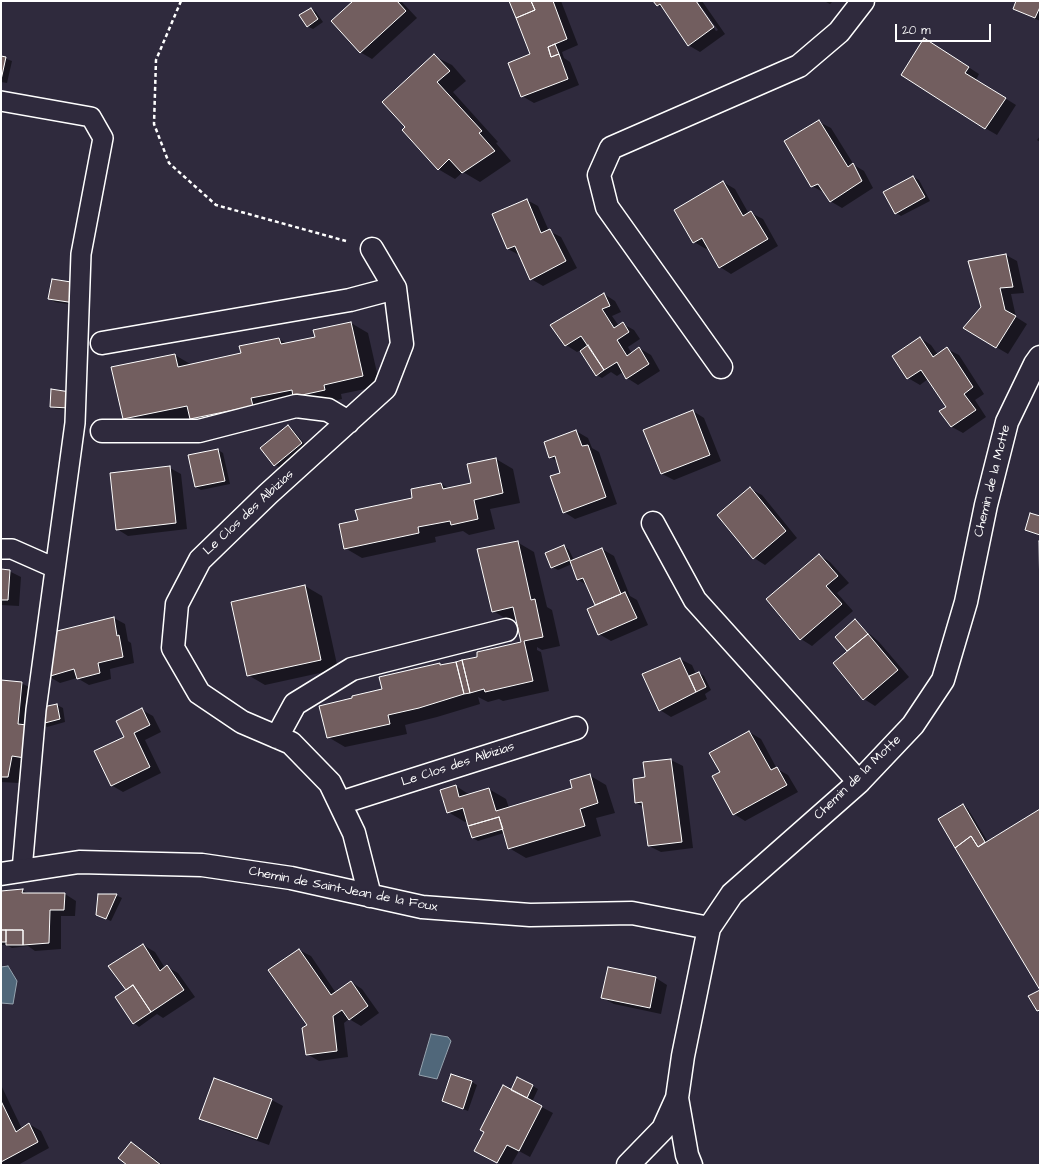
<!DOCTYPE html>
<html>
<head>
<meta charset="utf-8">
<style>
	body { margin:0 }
	#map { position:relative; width:1041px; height:1166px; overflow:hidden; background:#2f2a3d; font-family:"Architects Daughter",sans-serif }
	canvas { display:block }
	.frame { position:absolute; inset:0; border:2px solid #fff; pointer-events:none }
	.scale { position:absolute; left:895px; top:24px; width:96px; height:18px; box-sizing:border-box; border:2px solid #fff; border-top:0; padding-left:5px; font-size:12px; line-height:14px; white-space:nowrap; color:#fff; -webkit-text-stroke:3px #2f2a3d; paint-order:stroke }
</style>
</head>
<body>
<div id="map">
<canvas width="1041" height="1166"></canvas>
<div class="frame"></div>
<div class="scale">20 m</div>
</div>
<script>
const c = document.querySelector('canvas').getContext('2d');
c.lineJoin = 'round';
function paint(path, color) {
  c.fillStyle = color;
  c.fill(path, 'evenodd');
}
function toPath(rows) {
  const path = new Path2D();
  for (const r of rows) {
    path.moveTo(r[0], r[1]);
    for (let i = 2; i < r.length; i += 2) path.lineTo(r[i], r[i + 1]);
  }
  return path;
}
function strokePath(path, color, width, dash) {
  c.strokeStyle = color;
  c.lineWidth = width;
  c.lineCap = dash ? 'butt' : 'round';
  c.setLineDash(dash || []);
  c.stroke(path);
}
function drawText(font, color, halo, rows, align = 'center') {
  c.font = font + ' "Architects Daughter",sans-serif';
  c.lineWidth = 3;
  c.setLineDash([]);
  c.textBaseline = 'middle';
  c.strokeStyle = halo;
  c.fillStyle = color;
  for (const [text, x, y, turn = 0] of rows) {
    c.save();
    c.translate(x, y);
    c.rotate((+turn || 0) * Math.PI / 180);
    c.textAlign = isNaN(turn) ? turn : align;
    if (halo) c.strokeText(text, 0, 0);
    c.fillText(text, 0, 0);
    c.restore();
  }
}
const water = toPath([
	[8,966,17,981,13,1004,1,1003,1,967,8,966],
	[431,1034,448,1037,451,1041,437,1079,419,1075,431,1034]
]);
paint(water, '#50677a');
strokePath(water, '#96a4af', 1);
paint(toPath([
	[355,1,401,1,417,18,372,59,360,52],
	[511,1,561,1,578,45,562,52,564,58,570,62,579,85,534,103,522,96,531,55],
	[654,1,695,1,716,31,718,30,697,1,702,1,725,34,700,52,688,45,666,10,657,5],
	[824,1,833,1,830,4],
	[1017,1,1040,1,1040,21,1014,8],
	[311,9,316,12,323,22,313,29,307,26],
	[936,46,979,74,976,80,1016,105,997,135,985,128],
	[434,56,452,65,466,81,453,92,498,142,496,143,511,161,480,182,463,172,455,179,438,169],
	[1,57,12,61,7,83,1,82],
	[819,122,831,128,854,165,864,171,873,188,842,208,830,201,825,193,812,186],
	[1040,136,1040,142,1037,140],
	[913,177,919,180,930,201,901,216,896,213],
	[723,182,735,189,749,214,751,213,763,219,778,246,731,274,720,267,708,247,706,249,694,242],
	[527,200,538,206,549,231,561,237,577,268,543,286,531,279,519,255,508,249,493,215],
	[1006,255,1017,261,1024,293,1011,294,1016,317,1027,324,1008,354,996,347,982,307],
	[53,281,80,306,55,302,50,299],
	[604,294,615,301,621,312,612,316,619,326,623,324,634,330,640,339,628,347,632,354,639,348,651,355,660,371,638,385,627,378,623,372,617,376,611,372,602,378,596,375,581,350,577,352,566,345],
	[351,323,368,333,380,386,341,394,342,399,207,428,190,418,141,429,124,419,175,355,192,365,242,354,279,339,288,344,316,338],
	[920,338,931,345,938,355,947,349,959,355,984,394,975,400,986,417,963,433,952,427,947,407,928,379,920,385,908,378,893,356],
	[52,390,74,410,56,409,51,406],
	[693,411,704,418,721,461,674,480,662,474,645,431],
	[288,427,293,430,307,447,281,468,275,465],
	[576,431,588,438,592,448,599,452,617,504,575,519,564,512,561,474,558,462,550,457],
	[218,450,223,453,230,484,201,490,196,487],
	[496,459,513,469,520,503,490,509,495,529,469,535,463,531,435,537,436,542,362,558,345,548,359,521,413,499,441,484,450,489,472,484],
	[170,468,181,474,187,529,128,536,117,529],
	[750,489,762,495,797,538,765,565,754,558],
	[517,542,534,552,547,607,552,610,560,646,542,650,537,647,537,650,541,652,549,691,503,701,499,699,488,702,478,697,480,704,437,717,405,725,407,734,345,747,328,737,354,699,383,689,440,664,443,666,478,658,522,643,517,619,510,621,493,611],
	[564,546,569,550,574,560,602,549,614,556,630,596,637,600,648,625,611,641,599,634,596,606,587,585,578,580,572,564,558,570,552,567],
	[819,555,830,562,849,583,837,593,853,611,812,646,801,639],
	[1,570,9,571,21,577,19,606,1,605],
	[305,586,322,596,338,669,265,685,248,675],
	[114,618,125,624,128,641,131,643,134,663,110,669,111,679,89,685,77,678,60,683,48,676],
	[855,621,879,642,909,677,875,706,864,699,849,651,836,637],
	[680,659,692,665,696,674,699,673,704,676,711,690,705,694,707,699,671,717,660,710],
	[1,681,21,683,33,689,19,783,1,782],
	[57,705,63,708,65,722,47,727,42,724],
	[142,710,153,716,161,732,145,740,161,773,123,792,111,785,126,737],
	[749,732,761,739,777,769,788,775,798,792,745,821,734,814,721,772],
	[671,760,683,766,693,848,661,852,649,846,644,807,636,803,646,778,644,763],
	[589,775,606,785,615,813,596,818,601,836,526,858,509,848,504,833,478,841,473,838,468,822,465,822,448,812,456,786,470,795,489,789,506,799,509,808,573,788],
	[963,805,968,809,988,842,1040,810,1040,989,956,848],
	[22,890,30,894,65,894,76,901,75,916,61,916,61,949,35,951,28,946,12,948,6,945,1,945,1,892],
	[116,895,122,898,111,921,97,915],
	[143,945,155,952,165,968,167,967,178,973,195,997,163,1018,157,1014,139,1027,134,1023,128,990],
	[299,950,311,956,336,993,351,982,362,989,379,1013,361,1026,349,1019,344,1023,348,1057,319,1061,307,1054,308,1026],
	[656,978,667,985,661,1014,614,1004,603,998],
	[518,1078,538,1089,532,1102,553,1113,530,1157,519,1151,511,1165,502,1165,487,1157,485,1132],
	[472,1082,477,1085,468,1111,443,1101],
	[1,1085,22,1129,29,1124,41,1131,49,1148,18,1165,1,1165],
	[272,1100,283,1106,269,1145,212,1125,201,1118],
	[131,1143,143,1150,163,1165,128,1165]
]), '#0007');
const building = toPath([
	[353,1,397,1,406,11,360,53,331,21,353,1],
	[509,1,531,1,535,10,516,18,509,1],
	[531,1,553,1,567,39,548,47,551,57,559,54,568,79,521,97,508,63,530,54,516,18,535,10,531,1],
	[653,1,696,1,714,27,688,46,660,4,657,6,653,1],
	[1016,1,1040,1,1040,7,1035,18,1013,9,1016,1],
	[311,8,318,19,307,27,299,15,311,8],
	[924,38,969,67,965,73,1006,98,985,129,901,75,924,38],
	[555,44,559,54,551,57,548,47,555,44],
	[434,54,450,71,437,82,482,131,479,133,495,151,462,173,449,159,438,170,402,130,405,127,382,102,434,54],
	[1,56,6,57,1,80,1,56],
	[819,120,848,167,853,163,862,181,830,202,818,184,811,187,784,141,819,120],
	[913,176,925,197,895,214,883,192,913,176],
	[723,181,743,216,751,211,768,239,719,268,702,238,693,243,674,210,723,181],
	[527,199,541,233,550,229,566,261,530,280,515,246,507,249,492,214,527,199],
	[1006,254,1013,287,1000,288,1005,310,1016,316,996,348,963,328,981,307,968,261,1006,254],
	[52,279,71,282,75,303,48,299,52,279],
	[604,293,610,306,602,309,614,328,623,322,629,332,617,340,627,356,639,347,649,364,626,379,617,362,604,370,581,336,565,346,550,325,604,293],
	[351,322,363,376,324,385,325,390,293,397,292,390,251,398,253,406,190,419,187,406,123,419,111,367,175,354,178,367,241,353,239,346,279,338,281,344,315,337,313,330,351,322],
	[920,337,933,357,947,347,973,387,964,394,976,410,951,427,939,411,946,407,921,370,907,379,892,356,920,337],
	[588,345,604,370,596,376,580,351,588,345],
	[51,389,70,392,69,408,50,407,51,389],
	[693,410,710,455,661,474,643,430,693,410],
	[288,425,302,443,274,466,260,448,288,425],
	[576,430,582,446,588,445,606,497,563,513,550,476,560,473,555,456,549,458,544,442,576,430],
	[218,449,225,481,195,487,188,455,218,449],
	[496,458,503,493,474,500,478,519,451,525,450,521,418,527,419,533,344,549,339,524,358,520,355,510,412,498,411,489,441,483,443,489,471,483,467,464,496,458],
	[170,466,176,523,116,530,110,473,170,466],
	[750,487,786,531,753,559,717,515,750,487],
	[1030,513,1040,516,1040,535,1025,530,1030,513],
	[518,541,531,600,535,599,543,637,524,641,533,681,485,692,484,689,470,693,462,660,477,657,477,652,521,642,513,607,492,612,477,549,518,541],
	[1039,541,1040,541,1040,599,1039,541],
	[564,545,570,560,551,568,545,553,564,545],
	[602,548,621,594,595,605,583,578,577,580,570,561,602,548],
	[819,554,838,576,826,586,842,604,800,640,766,599,819,554],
	[1,569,10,570,8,600,1,600,1,569],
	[305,585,321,660,247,676,231,602,305,585],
	[625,592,637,618,598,635,587,609,625,592],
	[114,617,117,636,119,635,123,657,98,663,100,673,77,679,74,669,47,677,53,632,114,617],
	[855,619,868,634,847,651,835,637,855,619],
	[868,634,898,670,863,700,833,663,868,634],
	[680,658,696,692,659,711,642,674,680,658],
	[462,660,470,693,464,694,456,662,462,660],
	[456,662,464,694,419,708,388,715,390,724,327,738,319,706,352,698,352,696,382,689,379,677,440,663,440,665,456,662],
	[699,672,706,687,696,692,689,676,699,672],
	[1,680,22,682,18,724,27,725,25,758,12,756,8,777,1,777,1,680],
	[57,704,60,719,41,724,43,707,57,704],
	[142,708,150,725,134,733,150,767,111,786,94,751,124,737,116,721,142,708],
	[749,731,771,770,777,767,787,785,733,815,712,776,720,772,709,753,749,731],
	[671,759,682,842,648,846,642,802,635,803,633,779,645,777,643,762,671,759],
	[590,774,598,803,580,809,585,826,508,849,499,817,468,826,463,808,447,813,440,790,456,785,459,797,489,788,496,811,572,788,570,780,590,774],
	[963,804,985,842,978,847,971,836,955,848,938,819,963,804],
	[1040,809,1040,1010,1037,1011,1028,996,1040,990,955,848,971,836,978,847,1040,809],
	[499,817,503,829,472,838,468,826,499,817],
	[23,889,22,893,65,893,64,910,50,910,49,943,23,945,23,930,1,930,1,891,23,889],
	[98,894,117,894,106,919,96,915,98,894],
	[1,930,6,930,6,942,1,942,1,930],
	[6,930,23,930,23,945,6,945,6,930],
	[143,944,160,971,167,965,184,990,151,1012,133,985,126,990,108,966,143,944],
	[299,949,331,995,351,981,368,1006,349,1020,342,1010,333,1016,337,1051,306,1055,302,1028,307,1025,268,970,299,949],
	[608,967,656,977,650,1008,601,998,608,967],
	[133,985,151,1012,133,1024,115,997,133,985],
	[451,1074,472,1081,463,1109,442,1101,451,1074],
	[517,1077,533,1085,527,1098,511,1090,517,1077],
	[214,1078,272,1099,257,1139,199,1119,214,1078],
	[503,1085,542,1106,519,1151,507,1145,497,1163,474,1151,484,1132,480,1130,503,1085],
	[1,1101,16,1132,29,1123,38,1142,1,1162,1,1101],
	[131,1142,161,1165,127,1165,118,1158,131,1142]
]);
paint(building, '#725e5f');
strokePath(building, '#fff', 1);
const service = toPath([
	[1,101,91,117,103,138,81,254,75,423,36,710,22,870],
	[1,549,12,549,55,568]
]);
const minor = toPath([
	[102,343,350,300,395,288],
	[721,367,607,207,599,175,611,148,799,66,839,32,863,1],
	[102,431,199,431,296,406,328,410,348,422],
	[653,523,695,600,859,782],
	[277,737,295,704,352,669,506,630],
	[340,803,576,728],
	[1,874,79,862,202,865,291,878,422,907,530,915,632,913,709,928],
	[370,896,354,833,330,783,291,743,242,722,199,693,173,648,177,604,200,560,268,494,385,388,402,344,395,288,372,249],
	[677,1098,687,1155,691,1165],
	[628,1165,663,1129,677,1098,683,1056,709,928,732,894,859,782,913,725,943,680,966,602,986,505,1007,422,1035,364,1040,357]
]);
strokePath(service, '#fff', 22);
strokePath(minor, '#fff', 25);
strokePath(toPath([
	[181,1,156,60,154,124,169,163,216,205,346,241]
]), '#fff', 2.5, [4, 3]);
strokePath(service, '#2f2a3d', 19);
strokePath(minor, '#2f2a3d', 22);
drawText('13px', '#fff', '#2f2a3d', [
	["Chemin de la Motte",993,481,-76],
	["Le Clos des Albizias",249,513,-43],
	["Le Clos des Albizias",458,765,-18],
	["Chemin de la Motte",858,778,-44],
	["Chemin de Saint-Jean de la Foux",343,890,11]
]);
</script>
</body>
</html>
